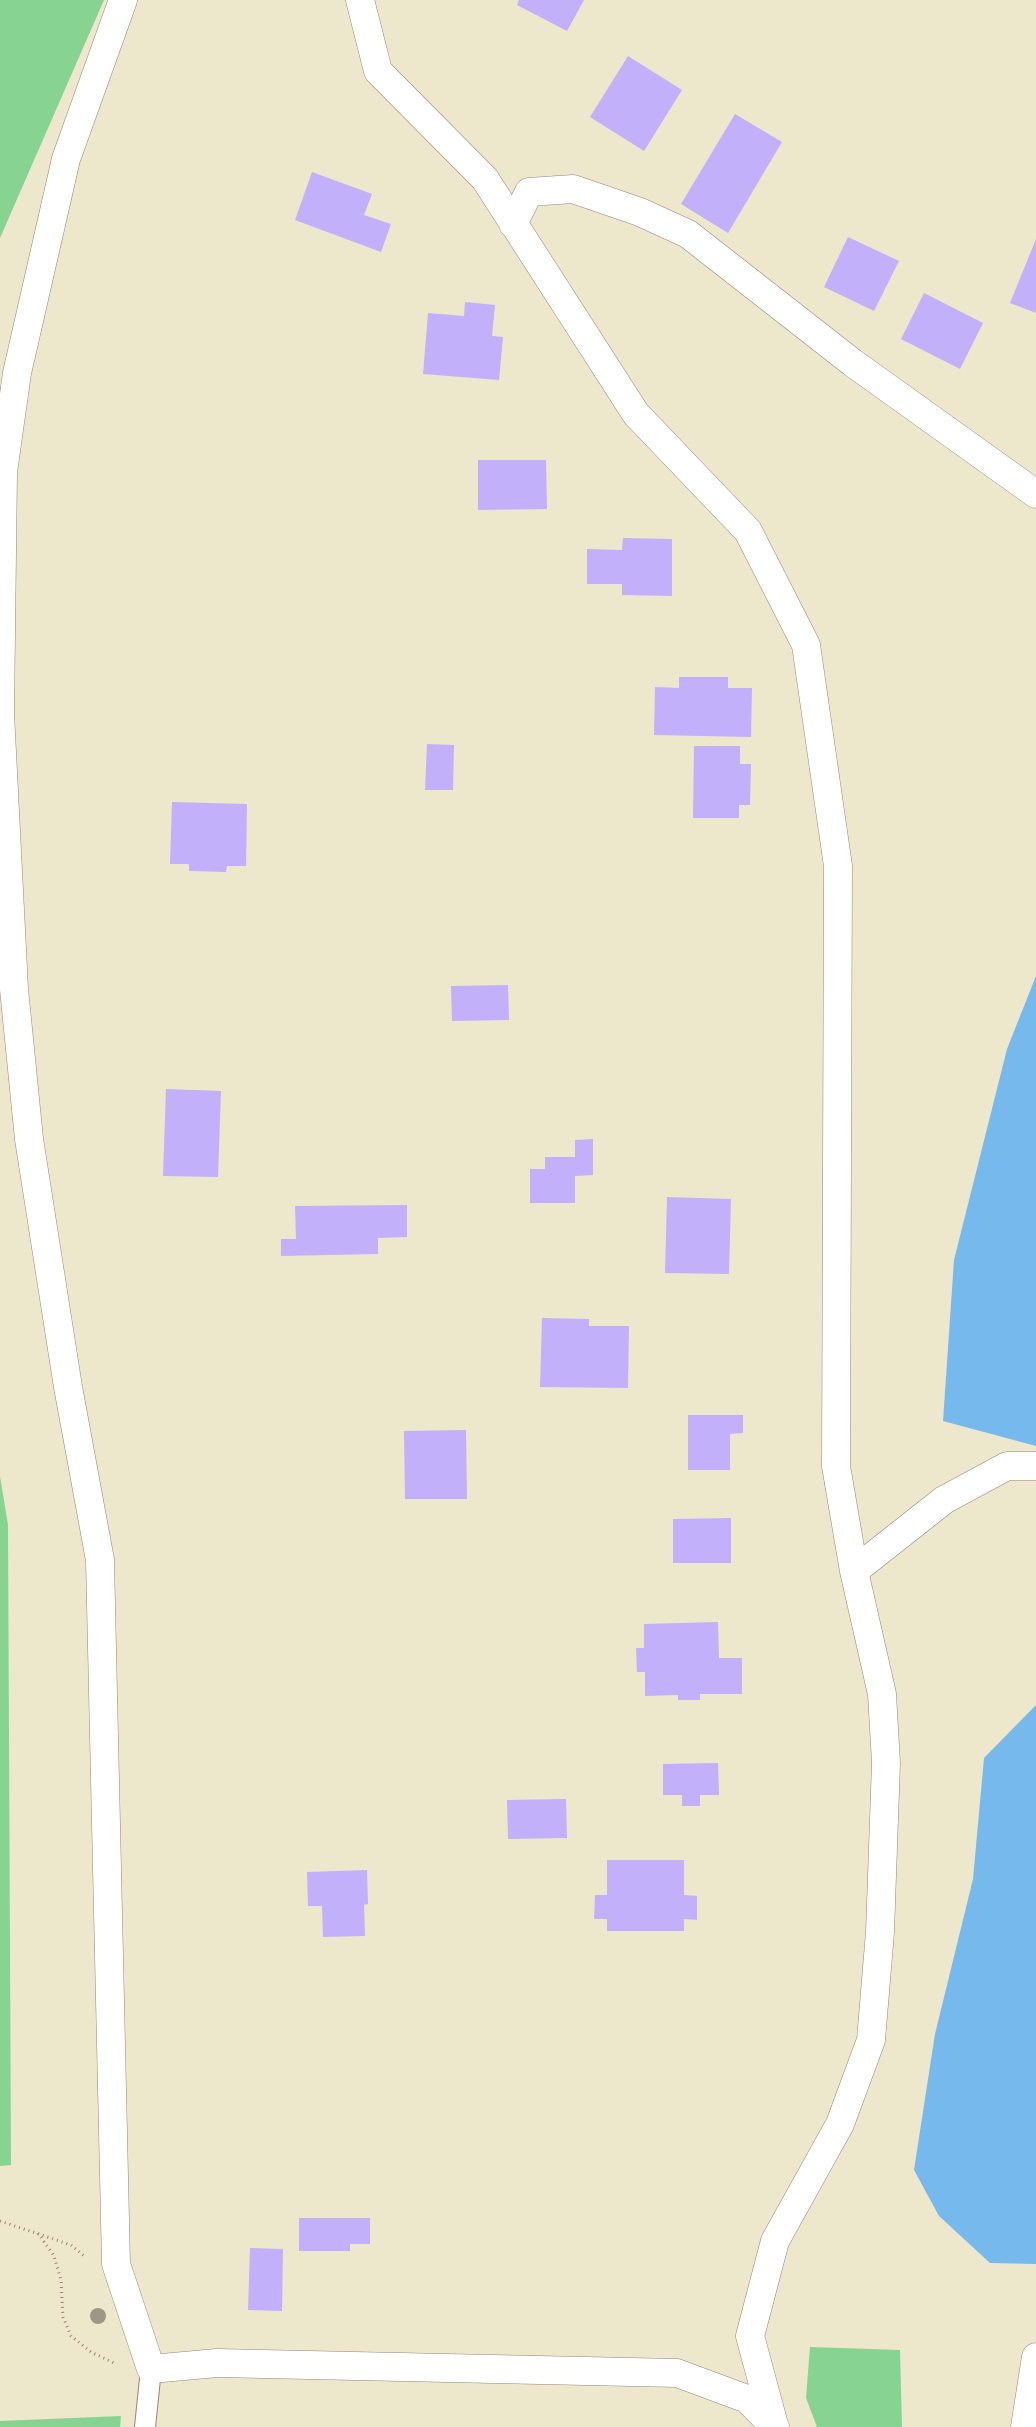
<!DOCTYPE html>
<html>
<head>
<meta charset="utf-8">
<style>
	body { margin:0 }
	canvas { display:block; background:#ede7cb }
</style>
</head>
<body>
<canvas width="1036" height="2427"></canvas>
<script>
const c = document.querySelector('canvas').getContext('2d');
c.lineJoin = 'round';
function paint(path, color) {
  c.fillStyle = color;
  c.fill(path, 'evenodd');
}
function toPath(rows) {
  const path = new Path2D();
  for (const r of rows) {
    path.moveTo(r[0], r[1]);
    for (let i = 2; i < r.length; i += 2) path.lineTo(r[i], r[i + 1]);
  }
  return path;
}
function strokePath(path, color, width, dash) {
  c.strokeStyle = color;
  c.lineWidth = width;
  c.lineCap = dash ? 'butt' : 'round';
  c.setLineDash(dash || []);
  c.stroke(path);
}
paint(toPath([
	[0,0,104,0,0,238],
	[0,1476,8,1525,11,2165,0,2166],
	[810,2347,900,2350,902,2427,817,2427,806,2398],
	[121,2416,120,2427,0,2427,0,2421]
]), '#87d492');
paint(toPath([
	[1036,976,1036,1446,943,1421,954,1260,1007,1049],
	[1036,1705,1036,2264,990,2263,939,2216,914,2170,935,2034,973,1879,984,1758]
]), '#76b9ec');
paint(toPath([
	[519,0,584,0,567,31,517,5],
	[628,56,682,90,644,151,590,117],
	[735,114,782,142,728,233,681,204],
	[312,172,372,194,364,215,391,224,381,252,295,220],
	[848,237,899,261,874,311,824,287],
	[1036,239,1036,313,1010,303],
	[924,293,983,323,960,369,901,339],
	[465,302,495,305,492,336,503,337,499,380,423,374,428,313,464,316],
	[478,460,546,460,547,509,478,510],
	[623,538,672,539,672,596,622,595,622,584,587,584,587,549,622,550],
	[679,677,728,677,728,688,752,688,751,737,654,735,655,687,679,688],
	[427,744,454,745,453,790,425,790],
	[694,746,740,746,740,764,751,764,750,805,739,805,739,818,693,818],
	[172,802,247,804,246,866,227,866,226,872,189,871,189,864,170,864],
	[508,985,509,1020,452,1021,451,986],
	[166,1089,221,1091,218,1177,163,1176],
	[593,1139,593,1175,575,1176,575,1203,530,1203,530,1169,545,1169,545,1157,575,1157,575,1140],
	[667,1197,731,1199,729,1274,665,1273],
	[407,1205,407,1237,378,1238,378,1254,281,1256,281,1239,296,1239,295,1206],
	[542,1318,589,1319,589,1326,629,1326,628,1388,540,1387],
	[688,1415,743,1415,743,1433,730,1434,730,1470,688,1470],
	[466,1430,467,1499,405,1499,404,1431],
	[731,1518,731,1563,673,1563,673,1519],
	[718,1622,719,1658,742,1658,742,1694,700,1694,700,1700,678,1700,678,1695,645,1696,645,1672,637,1672,636,1648,644,1648,644,1624],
	[718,1763,719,1795,700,1795,700,1806,682,1806,682,1795,663,1795,663,1764],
	[566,1799,567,1838,508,1839,507,1800],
	[607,1860,684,1860,684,1895,697,1896,697,1920,684,1919,684,1931,607,1931,607,1919,594,1919,595,1895,607,1895],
	[367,1870,368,1904,364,1905,365,1936,323,1937,322,1906,308,1906,307,1872],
	[299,2218,370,2218,370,2244,350,2244,350,2251,299,2251],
	[250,2248,283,2249,282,2311,248,2310]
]), '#c3b0fb');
const lane = toPath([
	[145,2427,151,2369]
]);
const street = toPath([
	[123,0,66,159,17,373,3,472,0,713,14,989,29,1139,68,1387,100,1560,116,2264,151,2369,217,2363,677,2373,747,2399,775,2427],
	[360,0,378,71,485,179,636,414,748,531,806,645,838,866,836,1466,854,1571,882,1694,886,1763,880,1932,871,2040,840,2124,775,2241,750,2336,774,2425],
	[513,224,529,192,573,189,640,212,688,234,853,363,1036,494],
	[854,1571,944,1500,1007,1466,1036,1466],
	[1025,2427,1036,2357]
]);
strokePath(lane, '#9c837b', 22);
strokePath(street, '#9c837b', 29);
strokePath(toPath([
	[0,2221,71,2245,84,2256],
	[38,2233,54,2256,61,2280,63,2317,71,2336,91,2352,114,2363]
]), '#9c837b', 3, [1, 4]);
strokePath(lane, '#fff', 20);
strokePath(street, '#fff', 28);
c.fillStyle = '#9d9784';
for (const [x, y] of [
	[98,2316]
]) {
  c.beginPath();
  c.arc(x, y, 8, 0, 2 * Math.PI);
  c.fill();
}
</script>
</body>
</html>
